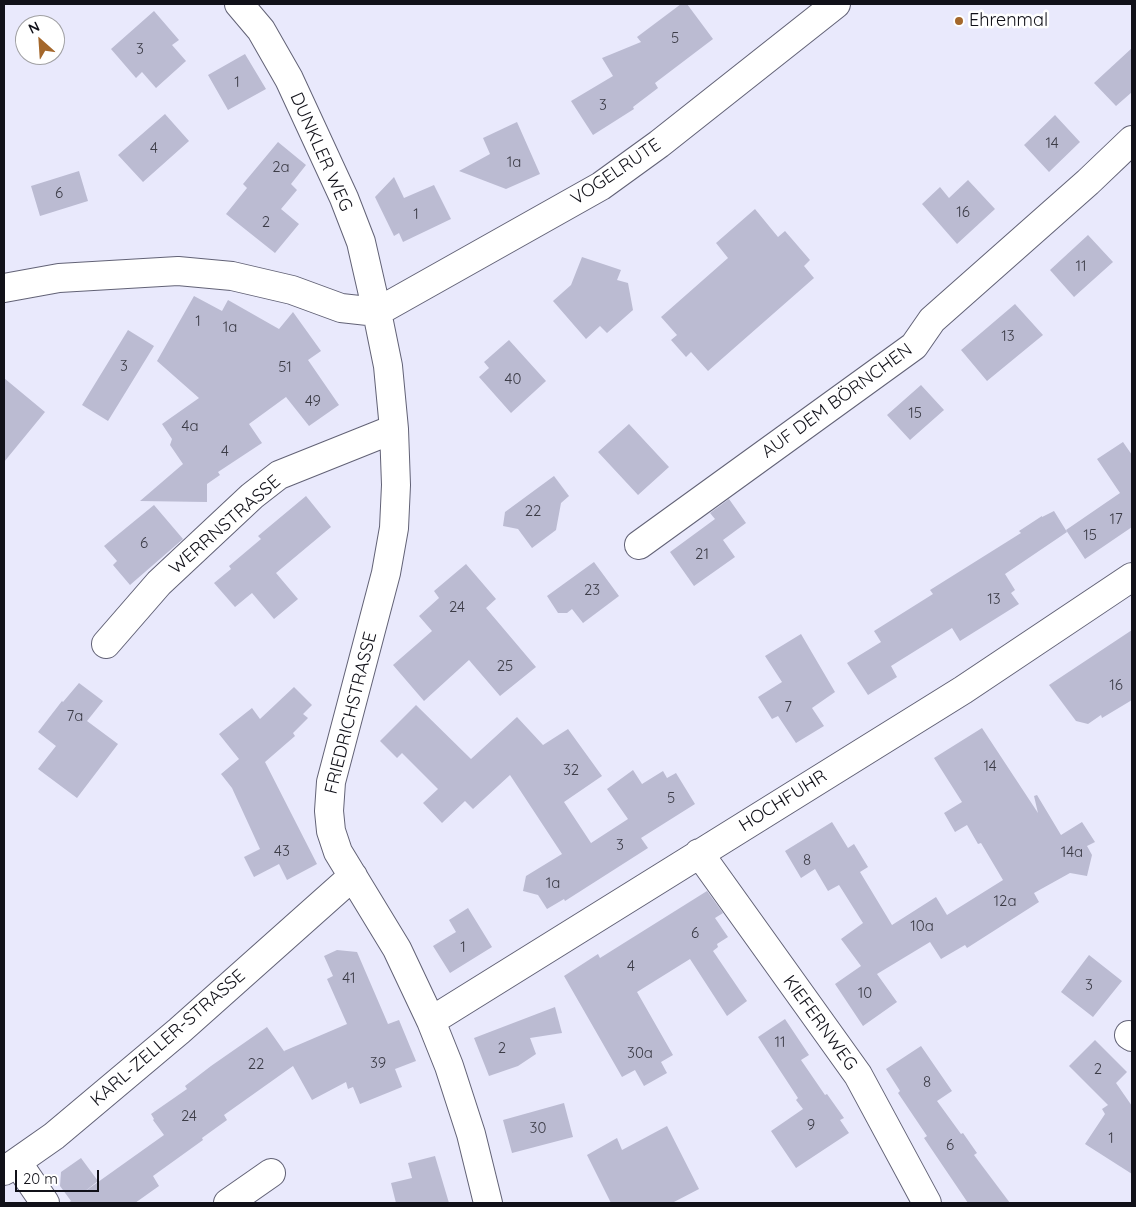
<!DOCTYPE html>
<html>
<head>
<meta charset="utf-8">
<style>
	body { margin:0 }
	#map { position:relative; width:1136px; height:1207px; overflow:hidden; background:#e9e9fc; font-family:Quicksand,sans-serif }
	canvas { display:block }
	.frame { position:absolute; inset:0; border:5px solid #111119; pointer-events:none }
	.north { position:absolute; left:15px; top:15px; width:50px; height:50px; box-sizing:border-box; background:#fff; border:1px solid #a0a0a3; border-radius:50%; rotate:334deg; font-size:14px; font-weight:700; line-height:20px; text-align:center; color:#111119 }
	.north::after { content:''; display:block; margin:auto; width:18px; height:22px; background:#a4672b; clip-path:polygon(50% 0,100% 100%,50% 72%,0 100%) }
	.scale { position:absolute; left:15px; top:1170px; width:84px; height:22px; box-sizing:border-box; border:2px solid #111119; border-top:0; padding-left:6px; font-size:15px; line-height:18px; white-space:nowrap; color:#111119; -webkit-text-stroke:4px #fff; paint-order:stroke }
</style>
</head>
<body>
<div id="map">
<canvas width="1136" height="1207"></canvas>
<div class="frame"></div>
<div class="north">N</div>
<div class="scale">20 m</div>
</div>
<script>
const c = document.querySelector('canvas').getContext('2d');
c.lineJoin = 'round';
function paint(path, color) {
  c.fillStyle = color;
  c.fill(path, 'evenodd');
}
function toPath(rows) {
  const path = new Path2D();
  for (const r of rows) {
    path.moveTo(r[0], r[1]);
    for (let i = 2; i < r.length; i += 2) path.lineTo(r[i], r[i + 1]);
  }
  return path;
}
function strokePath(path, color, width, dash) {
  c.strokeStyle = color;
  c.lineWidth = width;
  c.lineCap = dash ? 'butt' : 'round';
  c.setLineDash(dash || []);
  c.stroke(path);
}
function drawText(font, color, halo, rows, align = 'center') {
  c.font = font + ' Quicksand,sans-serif';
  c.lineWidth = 5;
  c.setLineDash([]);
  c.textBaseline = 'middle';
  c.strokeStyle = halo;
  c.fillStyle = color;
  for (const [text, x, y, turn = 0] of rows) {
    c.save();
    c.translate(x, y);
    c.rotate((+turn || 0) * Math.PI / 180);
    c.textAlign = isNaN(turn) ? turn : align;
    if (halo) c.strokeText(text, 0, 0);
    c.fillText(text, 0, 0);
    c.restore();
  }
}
paint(toPath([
	[681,4,687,4,713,39,655,83,658,88,633,107,634,109,593,135,571,101,613,76,602,58,641,42,637,37],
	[154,11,179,40,172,45,186,61,156,88,142,72,136,78,111,49],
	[1132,48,1132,92,1116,106,1094,83],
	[245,54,266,89,228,110,208,75],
	[165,114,189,141,143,182,118,155],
	[1055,115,1080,142,1049,172,1024,145],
	[517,122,540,174,506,189,459,171,490,154,483,138],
	[278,142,306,165,291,184,297,190,281,209,299,224,275,253,226,214,247,188,243,184],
	[79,171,88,201,40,216,31,186],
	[394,177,404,198,434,185,451,219,403,242,399,233,394,236,375,197],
	[968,180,995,209,957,244,922,204,940,187,949,198],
	[755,209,778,237,785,231,810,260,804,266,814,278,708,371,691,352,686,357,671,340,677,335,661,317,728,258,716,243],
	[1088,235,1113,262,1074,297,1050,270],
	[582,257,621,270,617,280,628,283,633,310,607,333,600,326,586,339,553,301,571,285],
	[194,296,222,311,228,300,279,329,293,312,321,351,308,360,339,405,309,426,286,397,249,424,262,443,218,472,220,475,207,484,207,502,140,501,183,464,170,445,172,439,162,424,199,398,157,361],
	[1015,304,1043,335,987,381,961,350],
	[128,330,154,346,108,421,82,405],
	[509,340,546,381,511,413,479,377,489,368,484,362],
	[4,378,45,412,4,462],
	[921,385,944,410,910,440,887,415],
	[629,424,669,467,638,495,598,452],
	[1123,442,1132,455,1132,527,1085,559,1066,530,1120,493,1097,459],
	[554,476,569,496,561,503,556,530,532,548,518,529,503,526,505,512],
	[306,496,331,527,276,573,298,599,274,619,252,593,235,607,214,583,231,569,229,566,261,539,258,536],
	[729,499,746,523,723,540,735,557,694,586,670,552,715,519,710,513],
	[154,505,183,539,130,585,113,565,117,561,104,546],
	[1054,511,1067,532,1005,574,1015,590,1011,593,1019,604,960,641,952,628,891,666,897,677,868,695,847,663,881,642,874,631,933,594,930,590,1021,533,1019,531,1042,516,1042,517],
	[594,562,619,596,583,623,572,609,567,613,558,613,547,596],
	[466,564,496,599,486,608,536,667,500,696,469,660,424,701,393,665,432,631,419,616,439,598,434,591],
	[1132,630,1132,700,1102,718,1101,715,1088,724,1076,721,1049,685],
	[801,634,835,692,812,708,824,726,796,743,778,716,772,719,758,697,782,682,765,656],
	[79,683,103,701,87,721,118,744,77,798,38,769,56,746,38,732,62,701,63,702],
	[294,687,312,705,303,714,308,718,293,733,295,736,265,762,317,864,287,880,279,864,254,877,244,857,260,849,232,788,221,774,239,759,219,734,252,708,260,719],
	[416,705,471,759,517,717,543,745,568,729,602,776,564,802,591,843,628,819,607,789,633,770,642,784,663,771,667,778,676,773,695,804,641,838,648,848,565,901,564,899,547,909,538,895,523,891,526,876,562,854,510,775,473,809,465,801,442,823,423,803,438,789,402,753,397,758,380,741],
	[982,728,1038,813,1034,796,1037,795,1061,835,1082,822,1095,842,1087,846,1092,855,1087,876,1070,873,1034,893,1039,902,967,948,965,945,941,959,930,942,877,974,897,1002,863,1026,835,984,861,966,841,939,863,923,839,885,828,891,815,869,801,878,785,851,832,822,848,848,854,844,868,867,860,872,892,925,936,897,947,915,1003,880,981,843,978,844,967,825,955,832,944,813,962,802,934,758],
	[707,891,723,913,715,918,728,937,717,944,718,947,713,951,747,1001,727,1016,690,959,637,992,673,1055,661,1062,667,1073,644,1086,635,1070,622,1077,564,976,598,954,600,958],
	[468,908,492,947,450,973,433,946,456,932,449,920],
	[337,950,357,952,388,1024,399,1020,416,1061,395,1069,402,1087,360,1104,353,1087,348,1089,346,1082,312,1100,293,1066,224,1115,227,1120,202,1138,203,1140,153,1176,159,1186,135,1203,68,1203,71,1201,60,1186,61,1172,81,1158,98,1181,84,1192,164,1135,153,1120,154,1119,151,1114,187,1089,185,1086,211,1066,267,1027,286,1054,284,1051,347,1024,327,979,333,976,324,956],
	[1089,955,1122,981,1093,1017,1061,992],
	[555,1007,562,1033,530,1038,536,1054,518,1066,489,1076,474,1038],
	[785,1019,809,1055,801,1060,825,1095,827,1094,844,1118,840,1120,849,1133,796,1168,771,1131,803,1109,796,1100,798,1098,758,1037],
	[1095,1040,1127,1072,1116,1083,1132,1106,1132,1174,1085,1144,1105,1114,1102,1109,1108,1105,1069,1066],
	[921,1046,952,1091,937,1101,961,1134,963,1133,977,1153,974,1155,1010,1203,968,1203,924,1138,927,1136,898,1093,900,1091,886,1069],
	[564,1103,573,1137,512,1153,503,1120],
	[667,1126,699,1189,672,1203,611,1203,587,1155,617,1138,622,1150],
	[435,1156,449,1203,396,1203,391,1183,412,1178,408,1163]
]), '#bbbbd2');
const minor = toPath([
	[239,4,261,30,289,79,344,198,361,242,377,312,388,366,394,429,396,485,394,528,386,573,331,782,329,811,331,831,338,852,397,949,431,1021,449,1066,471,1134,488,1203],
	[4,288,59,278,178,271,232,276,292,290,341,308,377,312],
	[377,312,601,186,659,144,836,4],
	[639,545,914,346,932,320,1088,182,1132,140],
	[106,644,159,583,252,496,279,475,394,429],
	[699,853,858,1075,927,1203],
	[431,1021,963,690,1132,577],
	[1129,1035,1132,1037],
	[17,1162,45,1203],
	[4,1171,54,1136,179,1031,353,876],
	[228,1203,271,1173]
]);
strokePath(minor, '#626276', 30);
strokePath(minor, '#fff', 28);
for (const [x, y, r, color] of [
	[959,21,5,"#a4672b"]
]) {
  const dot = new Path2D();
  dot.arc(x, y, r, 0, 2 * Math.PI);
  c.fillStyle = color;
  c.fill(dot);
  strokePath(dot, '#fff', 2);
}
drawText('15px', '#3c3c47', null, [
	["5",675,38],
	["3",140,49],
	["1",237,82],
	["3",603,105],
	["14",1052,143],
	["4",154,148],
	["1a",514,162],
	["2a",281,167],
	["6",59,193],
	["16",963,212],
	["1",416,214],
	["2",266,222],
	["11",1081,266],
	["1",198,321],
	["1a",230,327],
	["13",1008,336],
	["3",124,366],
	["51",285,367],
	["40",513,379],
	["49",313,401],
	["15",915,413],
	["4a",190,426],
	["4",225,451],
	["22",533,511],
	["17",1116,519],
	["15",1090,535],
	["6",144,543],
	["21",702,554],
	["23",592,590],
	["13",994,599],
	["24",457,607],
	["25",505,666],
	["16",1116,685],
	["7",788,707],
	["7a",75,716],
	["14",990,766],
	["32",571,770],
	["5",671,798],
	["3",620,845],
	["43",282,851],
	["14a",1072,852],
	["8",807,860],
	["1a",553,883],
	["12a",1005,901],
	["10a",922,926],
	["6",695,933],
	["1",463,947],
	["4",631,966],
	["41",349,978],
	["3",1089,985],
	["10",865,993],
	["11",780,1042],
	["2",502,1048],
	["30a",640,1053],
	["39",378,1063],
	["22",256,1064],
	["2",1098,1069],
	["8",927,1082],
	["24",189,1116],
	["9",811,1125],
	["30",538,1128],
	["1",1111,1138],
	["6",950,1145]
]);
drawText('18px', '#111119', '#fff', [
	["Ehrenmal",969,21]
], 'left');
drawText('18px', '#111119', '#fff', [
	["DUNKLER WEG",321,152,66],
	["VOGELRUTE",616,172,-34],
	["AUF DEM BÖRNCHEN",837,401,-36],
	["WERRNSTRASSE",225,525,-41],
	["FRIEDRICHSTRASSE",351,713,-76],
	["HOCHFUHR",783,801,-32],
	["KIEFERNWEG",820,1023,54],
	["KARL-ZELLER-STRASSE",168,1038,-41]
]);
</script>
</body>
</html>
